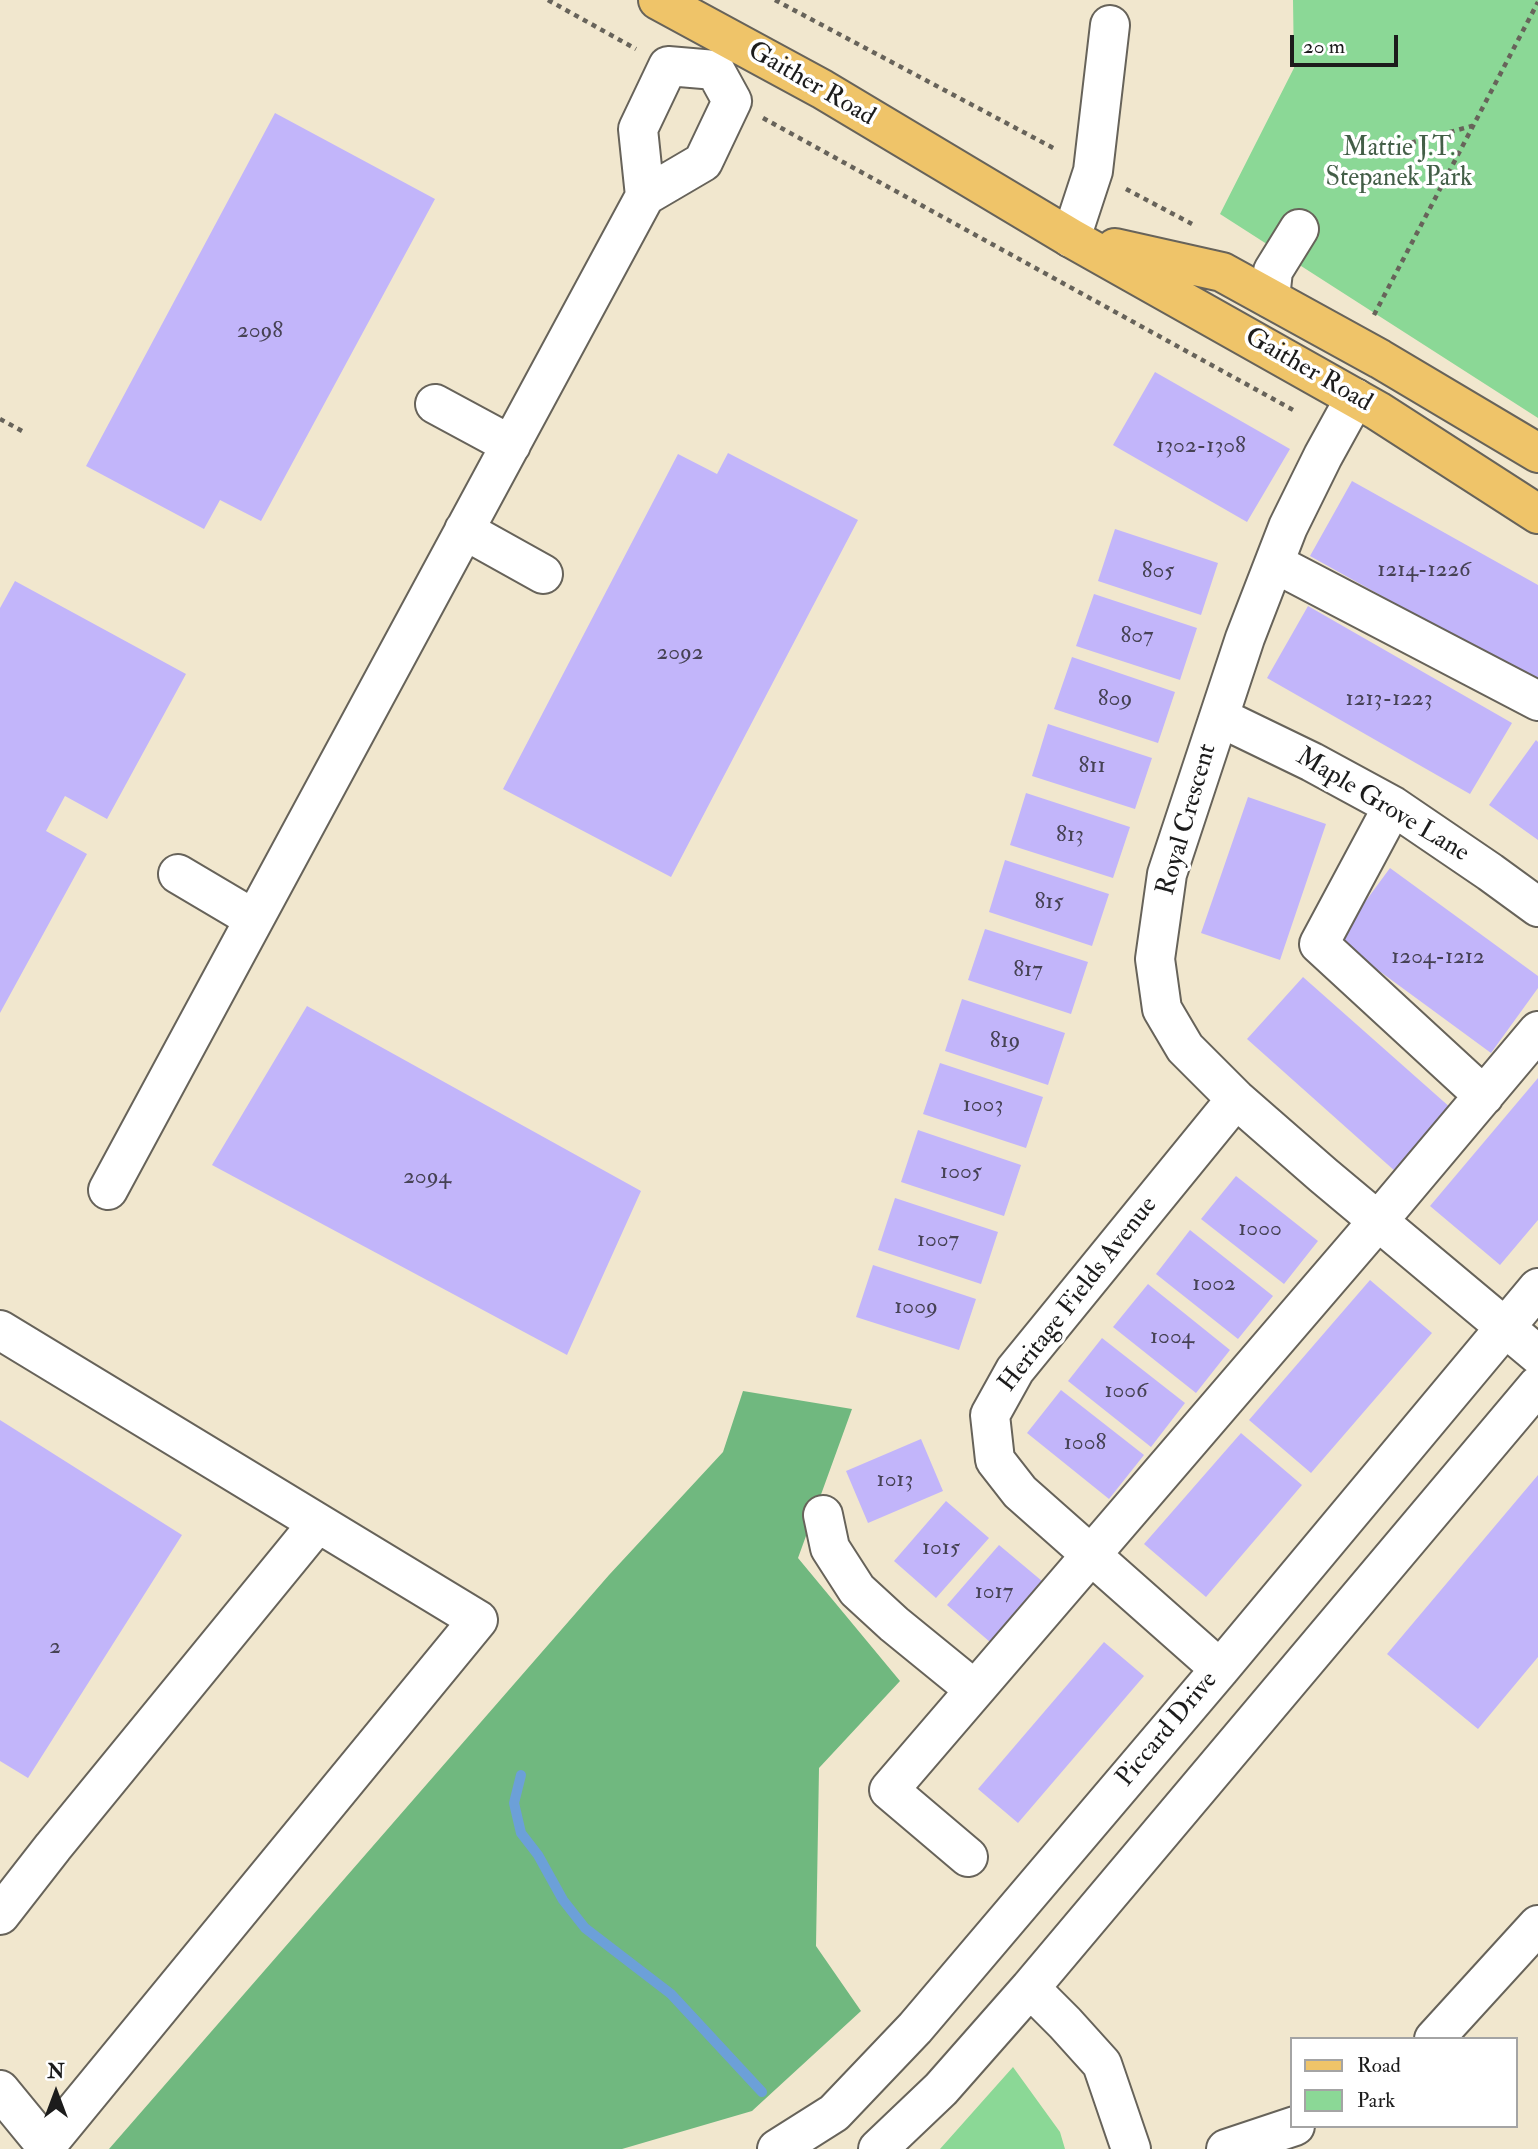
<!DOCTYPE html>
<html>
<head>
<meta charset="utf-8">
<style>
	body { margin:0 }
	#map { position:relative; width:1538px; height:2149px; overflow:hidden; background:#f1e7ce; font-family:"IM FELL Double Pica",serif }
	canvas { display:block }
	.legend { position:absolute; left:1290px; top:2037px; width:228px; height:91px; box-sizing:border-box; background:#fff; border:2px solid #a4a4a4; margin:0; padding:9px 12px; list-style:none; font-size:21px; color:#1c1c1c }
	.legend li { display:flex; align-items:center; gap:14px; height:35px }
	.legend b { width:35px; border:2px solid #a4a4a4 }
	.north { position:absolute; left:21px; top:2058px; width:70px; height:70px; -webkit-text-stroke:5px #fff; paint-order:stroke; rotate:0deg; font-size:19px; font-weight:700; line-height:28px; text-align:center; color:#1c1c1c }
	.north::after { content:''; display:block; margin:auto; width:24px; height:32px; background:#1c1c1c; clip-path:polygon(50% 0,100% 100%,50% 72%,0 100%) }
	.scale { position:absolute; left:1290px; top:35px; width:108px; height:32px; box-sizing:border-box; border:4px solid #1c1c1c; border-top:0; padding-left:9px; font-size:21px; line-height:24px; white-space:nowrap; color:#1c1c1c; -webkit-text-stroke:5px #fff; paint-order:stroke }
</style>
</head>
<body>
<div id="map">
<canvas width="1538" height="2149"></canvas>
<ul class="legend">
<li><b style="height:9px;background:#efc469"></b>Road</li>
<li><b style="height:19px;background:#8bd896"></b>Park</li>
</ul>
<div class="north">N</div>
<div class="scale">20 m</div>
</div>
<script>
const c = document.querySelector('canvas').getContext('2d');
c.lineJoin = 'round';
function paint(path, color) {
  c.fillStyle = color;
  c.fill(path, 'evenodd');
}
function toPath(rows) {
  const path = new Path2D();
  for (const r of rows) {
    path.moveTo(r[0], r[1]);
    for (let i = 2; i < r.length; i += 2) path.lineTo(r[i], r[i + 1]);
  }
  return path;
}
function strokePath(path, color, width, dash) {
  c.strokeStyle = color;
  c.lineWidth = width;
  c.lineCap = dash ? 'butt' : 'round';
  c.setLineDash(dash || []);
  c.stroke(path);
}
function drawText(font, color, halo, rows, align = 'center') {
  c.font = font + ' "IM FELL Double Pica",serif';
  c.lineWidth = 7;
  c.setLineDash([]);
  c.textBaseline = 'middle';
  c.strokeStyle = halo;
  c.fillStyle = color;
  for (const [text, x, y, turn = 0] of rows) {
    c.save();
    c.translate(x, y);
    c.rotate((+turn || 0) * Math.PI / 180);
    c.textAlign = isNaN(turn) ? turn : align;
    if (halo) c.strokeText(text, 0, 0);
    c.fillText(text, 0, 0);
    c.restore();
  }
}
paint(toPath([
	[1293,0,1538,0,1538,418,1220,214,1294,68],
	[1013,2067,1060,2132,1065,2149,940,2149]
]), '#8bd896');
paint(toPath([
	[743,1391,852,1409,798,1558,900,1681,819,1768,816,1946,861,2011,752,2111,622,2149,109,2149,609,1575,723,1452]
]), '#70b87f');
strokePath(toPath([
	[521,1775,514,1803,521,1833,538,1855,563,1900,585,1928,671,1994,762,2092]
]), '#6ca0d8', 10);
paint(toPath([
	[275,113,435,199,261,521,220,500,204,529,86,466],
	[1155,372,1290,449,1247,522,1113,445],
	[728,453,858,520,671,877,503,789,678,454,717,474],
	[1352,481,1538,585,1538,683,1310,556],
	[1115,529,1218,563,1201,615,1098,581],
	[15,581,186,674,107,819,65,796,46,831,87,854,0,1013,0,608],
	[1094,594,1197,628,1180,680,1076,646],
	[1308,606,1512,723,1470,794,1267,678],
	[1072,657,1175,692,1158,743,1054,709],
	[1048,724,1152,758,1135,809,1032,776],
	[1536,740,1538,742,1538,840,1489,805],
	[1026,793,1130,827,1113,878,1010,845],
	[1248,797,1326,824,1280,960,1201,933],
	[1005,860,1109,894,1092,946,989,912],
	[1390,868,1538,976,1538,988,1491,1053,1337,940],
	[985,929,1088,962,1071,1014,968,980],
	[1303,977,1452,1109,1396,1172,1247,1039],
	[962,999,1065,1033,1048,1085,945,1051],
	[307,1006,641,1191,567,1355,212,1165],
	[940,1063,1043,1097,1026,1148,923,1114],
	[1538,1078,1538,1220,1500,1265,1430,1206],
	[918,1130,1021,1165,1004,1216,901,1182],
	[1236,1176,1318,1241,1284,1284,1201,1219],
	[895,1198,998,1232,981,1284,878,1250],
	[1190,1230,1273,1296,1238,1339,1156,1274],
	[873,1265,976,1299,959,1350,856,1317],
	[1370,1280,1432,1333,1311,1473,1249,1420],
	[1148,1284,1230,1350,1196,1393,1113,1327],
	[1102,1338,1185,1403,1151,1447,1068,1381],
	[1061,1390,1144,1455,1109,1499,1027,1433],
	[0,1420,182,1535,28,1778,0,1761],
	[1241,1433,1302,1485,1206,1597,1144,1544],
	[921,1439,943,1491,868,1523,846,1471],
	[1538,1475,1538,1657,1478,1729,1387,1654],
	[946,1501,989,1538,936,1598,894,1561],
	[999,1545,1042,1581,990,1642,947,1605],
	[1104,1642,1144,1676,1018,1823,978,1789]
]), '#c2b5fa');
const minor = toPath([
	[645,196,703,162,732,101,715,70],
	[1071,238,1093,171,1110,25],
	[1270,298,1273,271,1299,229],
	[1355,398,1323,456,1288,527,1245,638,1167,874,1155,959,1162,1009,1185,1048,1236,1099,1323,1175,1538,1355],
	[435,404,511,445],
	[464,530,543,574],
	[1274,563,1538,701],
	[1219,717,1312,762,1393,806,1490,872,1538,907],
	[1393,806,1319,944,1484,1096],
	[178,874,254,919],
	[108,1190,645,196,638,129,668,66,715,70],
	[0,1330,318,1523,53,1847,0,1915],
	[823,1515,830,1548,857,1590,894,1624,975,1690],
	[1220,1669,1020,1492,995,1460,990,1415,1015,1370,1236,1099],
	[968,1857,889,1790,1378,1221,1538,1031],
	[1030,1988,1065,2023,1102,2064,1131,2149],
	[1434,2039,1538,1925],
	[0,2090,46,2146,478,1620,318,1523],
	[777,2149,834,2113,915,2028,1220,1669,1538,1288],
	[878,2149,941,2089,1030,1988,1538,1385],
	[1226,2149,1295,2126]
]);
const major = toPath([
	[658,0,822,89,1071,238,1378,411,1538,514],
	[1115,248,1222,272,1380,359,1538,453]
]);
strokePath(minor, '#67635a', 42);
strokePath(major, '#67635a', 42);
strokePath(toPath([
	[548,0,636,49],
	[775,0,1057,150],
	[763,118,1295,411],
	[1344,135,1363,144,1392,148,1472,126],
	[1126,189,1192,224],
	[1374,315,1538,2],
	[0,419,24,432]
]), '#67635a', 4.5, [5, 5]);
strokePath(minor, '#fff', 38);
strokePath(major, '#efc469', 38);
drawText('23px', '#464254', null, [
	["2098",260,332],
	["1302-1308",1201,447],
	["1214-1226",1424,571],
	["805",1158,572],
	["807",1137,637],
	["2092",680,654],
	["809",1115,700],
	["1213-1223",1389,700],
	["811",1092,767],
	["813",1070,836],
	["815",1049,903],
	["1204-1212",1438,958],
	["817",1028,971],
	["819",1005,1042],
	["1003",983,1106],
	["1005",961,1173],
	["2094",427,1178],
	["1000",1260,1230],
	["1007",938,1241],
	["1002",1214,1285],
	["1009",916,1308],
	["1004",1172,1338],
	["1006",1126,1392],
	["1008",1085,1444],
	["1013",895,1481],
	["1015",941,1549],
	["1017",994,1593],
	["2",55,1648]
]);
drawText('26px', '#1c1c1c', '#fff', [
	["Gaither Road",811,85,30],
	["Gaither Road",1308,371,30],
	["Maple Grove Lane",1382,806,31],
	["Royal Crescent",1188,820,-74],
	["Heritage Fields Avenue",1079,1295,-52],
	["Piccard Drive",1168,1730,-50]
]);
drawText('26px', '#435e47', '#fff', [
	["Mattie J.T.",1399,149],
	["Stepanek Park",1399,179]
]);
</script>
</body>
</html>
